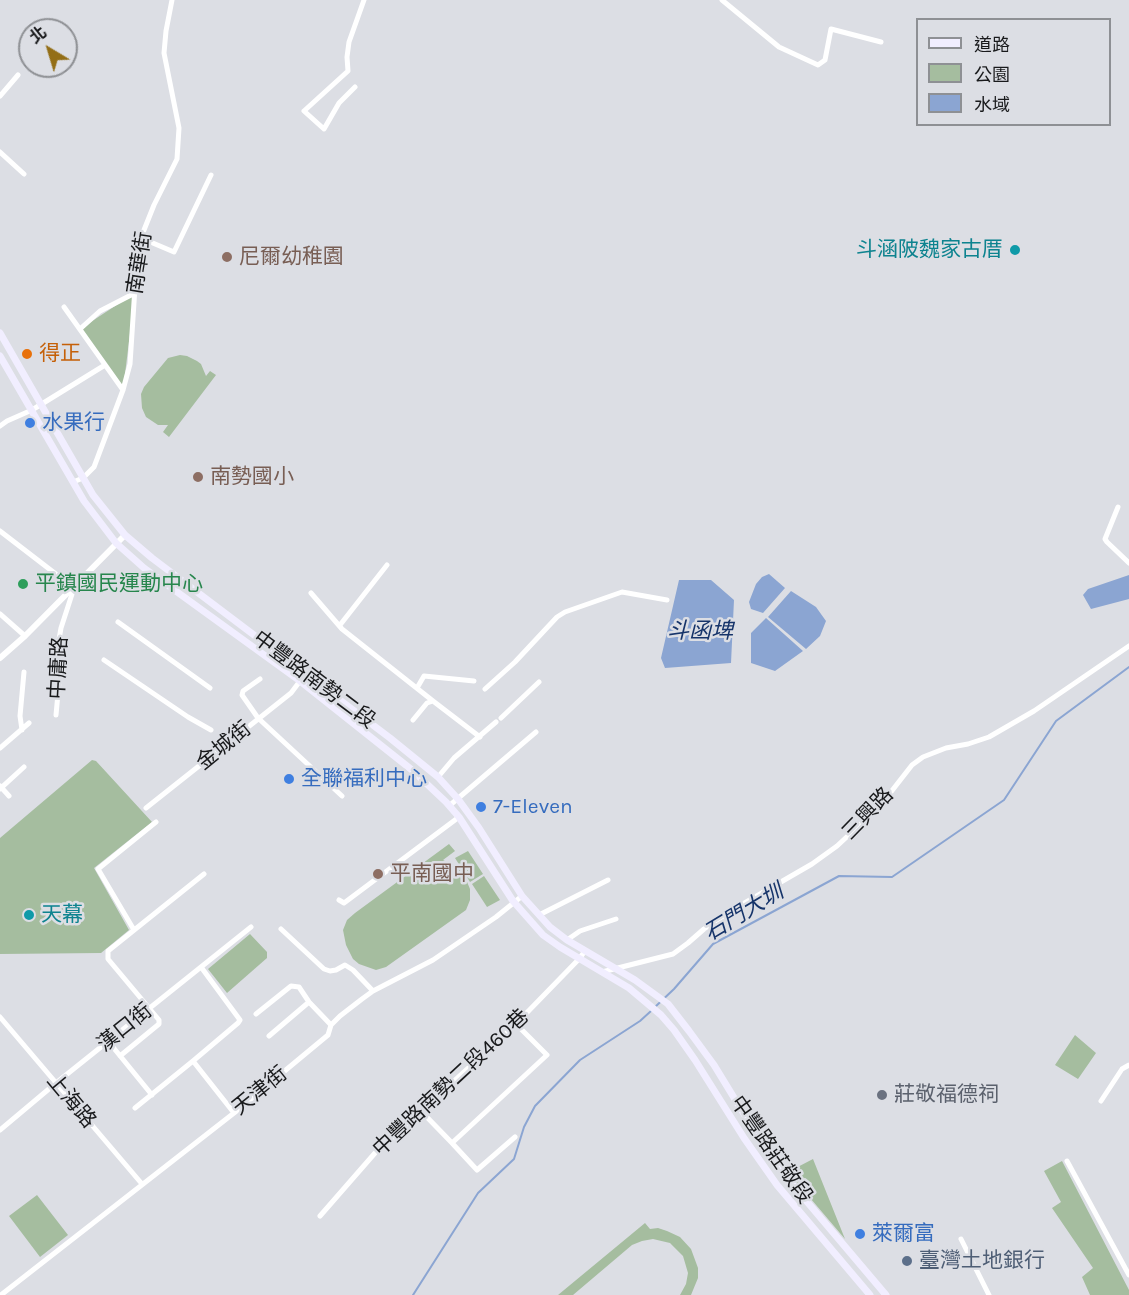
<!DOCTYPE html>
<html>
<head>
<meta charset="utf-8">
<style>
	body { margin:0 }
	#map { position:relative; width:1129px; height:1295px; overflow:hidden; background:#dcdee4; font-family:Karla,"Noto Sans TC",sans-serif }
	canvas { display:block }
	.legend { position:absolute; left:916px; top:18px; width:195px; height:108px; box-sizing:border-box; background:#dcdee4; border:2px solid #8e9094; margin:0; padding:8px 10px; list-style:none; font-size:18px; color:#191a1c }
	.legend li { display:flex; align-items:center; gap:12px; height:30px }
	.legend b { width:30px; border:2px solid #8e9094 }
	.north { position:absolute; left:18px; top:18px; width:60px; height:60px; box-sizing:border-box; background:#dcdee4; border:2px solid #8e9094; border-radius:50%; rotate:322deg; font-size:16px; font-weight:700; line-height:24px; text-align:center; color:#191a1c }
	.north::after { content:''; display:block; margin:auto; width:21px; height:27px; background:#936e16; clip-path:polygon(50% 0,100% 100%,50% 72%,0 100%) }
</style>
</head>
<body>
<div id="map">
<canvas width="1129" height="1295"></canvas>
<ul class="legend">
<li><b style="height:8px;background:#f1eeff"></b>道路</li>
<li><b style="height:16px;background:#a5bd9f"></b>公園</li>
<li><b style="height:16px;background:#8ba5d2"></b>水域</li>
</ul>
<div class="north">北</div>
</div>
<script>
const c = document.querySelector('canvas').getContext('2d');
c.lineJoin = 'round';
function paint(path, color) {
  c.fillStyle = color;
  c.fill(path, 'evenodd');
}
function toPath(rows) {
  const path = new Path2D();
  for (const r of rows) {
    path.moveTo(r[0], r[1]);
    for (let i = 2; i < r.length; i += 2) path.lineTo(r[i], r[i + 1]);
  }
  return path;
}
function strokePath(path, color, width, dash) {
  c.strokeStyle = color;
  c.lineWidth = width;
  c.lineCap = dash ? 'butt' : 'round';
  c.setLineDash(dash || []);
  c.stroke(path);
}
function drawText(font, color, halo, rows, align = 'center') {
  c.font = font + ' Karla,"Noto Sans TC",sans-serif';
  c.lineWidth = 5;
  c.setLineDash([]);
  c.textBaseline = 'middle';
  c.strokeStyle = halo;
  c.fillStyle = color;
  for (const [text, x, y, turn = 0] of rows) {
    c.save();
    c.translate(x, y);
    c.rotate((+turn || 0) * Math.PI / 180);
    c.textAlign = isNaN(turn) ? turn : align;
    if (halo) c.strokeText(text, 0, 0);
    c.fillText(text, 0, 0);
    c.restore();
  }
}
paint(toPath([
	[135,293,123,390,80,329],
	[180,355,187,356,197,361,201,364,206,376,210,371,216,375,169,437,163,432,168,425,158,425,146,417,142,408,141,394,144,387,168,358],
	[92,760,96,761,152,822,94,868,129,930,101,953,0,954,0,838],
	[449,844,455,851,443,860,459,869,465,877,470,889,470,900,466,910,386,967,376,970,359,964,353,959,346,945,343,930,347,920,355,913],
	[468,851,483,874,470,882,455,858],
	[484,876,500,900,487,907,472,884],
	[250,934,267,952,267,958,227,993,208,969],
	[1075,1035,1096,1053,1078,1079,1055,1065],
	[813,1159,845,1239,788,1172],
	[1062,1161,1129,1290,1129,1295,1090,1295,1082,1277,1093,1268,1052,1208,1061,1202,1044,1171],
	[37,1195,68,1235,40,1257,9,1216],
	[645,1223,650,1229,658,1228,667,1231,680,1237,691,1249,698,1268,698,1278,691,1295,680,1295,686,1284,688,1273,683,1256,670,1243,653,1239,642,1241,632,1245,573,1295,558,1295]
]), '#a5bd9f');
paint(toPath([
	[769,574,785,588,763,613,751,609,749,602,756,584,762,577],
	[1129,575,1129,599,1091,609,1083,595,1088,589],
	[679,580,711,580,734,600,731,663,665,668,661,658],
	[791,591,816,607,826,621,820,636,806,649,768,617],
	[766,618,803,651,775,671,751,663,751,633]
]), '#8ba5d2');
strokePath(toPath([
	[655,1007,674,989,713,944,839,876,892,877,1004,800,1056,721,1129,667],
	[413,1295,478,1193,514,1159,524,1127,535,1106,580,1060,640,1021,651,1011]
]), '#8ba5d2', 2);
strokePath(toPath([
	[722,0,779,47,818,65,825,60,831,29,881,42],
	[355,87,339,103,324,129,304,111,348,71,347,57,349,42,364,0],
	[0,96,18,75],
	[0,152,24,174],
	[141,238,174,252,211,175],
	[64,307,123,390],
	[80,329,100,311,135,293],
	[0,426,7,421,32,410,105,365],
	[73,482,83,478,94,467,123,390,130,364,135,287,142,235,154,205,177,159,179,128,164,53,166,31,172,0],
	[1118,507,1105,539,1107,542,1129,563],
	[0,531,74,588,61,628,58,645,61,661,56,715],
	[311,593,342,629,433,701],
	[0,614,25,636],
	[118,622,210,688],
	[340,625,387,565],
	[104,660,188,717,211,730],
	[260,679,243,691,242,695,258,718,342,796],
	[417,688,424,676,474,681],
	[485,689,515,662,557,617,565,612,622,592,667,600],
	[501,718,539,682],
	[413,720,427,703,433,701,480,737],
	[22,730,20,716,24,672],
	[0,748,29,723],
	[438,777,454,758,496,722],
	[0,786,9,796],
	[0,789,24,767],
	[449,806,536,732],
	[146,808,291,693,300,681],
	[339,900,344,903,459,817],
	[539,915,608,880],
	[281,929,324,969,330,971,336,970,345,965,353,970,373,991],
	[134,930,98,869,156,822],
	[567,940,580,931,616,919],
	[602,972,673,954,688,943,704,929,729,912,812,864,837,846,880,806,912,765,923,757,946,748,968,744,989,737,1034,711,1129,646],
	[256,1014,291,986,299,987,309,1002,331,1025],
	[0,1017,142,1184],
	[269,1036,309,1002],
	[108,1041,152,1095],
	[120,1056,159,1024,159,1020,108,959,108,951,204,874],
	[193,1061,234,1113],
	[1101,1101,1122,1069,1129,1065],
	[135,1108,193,1061,238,1023,240,1020,201,967],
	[421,1111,452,1143,547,1055,516,1024],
	[0,1130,56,1083,251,927],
	[452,1143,477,1170,515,1137],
	[1067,1161,1129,1275],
	[320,1216,375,1153,511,1029,579,959,585,951],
	[961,1239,989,1295],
	[1,1295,234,1113,328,1035,331,1025,340,1016,362,999,373,991,433,960,496,917,522,896]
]), '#fff', 5);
strokePath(toPath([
	[0,658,25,636,125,535]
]), '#fff', 6);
strokePath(toPath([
	[0,333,93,495,125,535,152,558,250,632,390,738,438,777,458,799,479,828,522,896,550,927,567,940,635,980,668,1004,689,1031,714,1065,755,1132,787,1178,886,1295],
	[0,356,84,501,116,543,144,568,300,681,412,770,446,802,459,817,513,901,543,935,560,947,629,988,661,1015,674,1030,695,1060,744,1138,777,1185,870,1295]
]), '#f1eeff', 7);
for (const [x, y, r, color] of [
	[1015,250,6,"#0f9aa8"],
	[227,257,6,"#8d6e63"],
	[27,354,6,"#e8710a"],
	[30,423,6,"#3f7fe0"],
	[198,477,6,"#8d6e63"],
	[23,584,6,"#2e9e5b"],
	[289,779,6,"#3f7fe0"],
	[481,807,6,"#3f7fe0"],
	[378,874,6,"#8d6e63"],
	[29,915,6,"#0f9aa8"],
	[882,1095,6,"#6b7280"],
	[860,1234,6,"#3f7fe0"],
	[907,1261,6,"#5c6f8a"]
]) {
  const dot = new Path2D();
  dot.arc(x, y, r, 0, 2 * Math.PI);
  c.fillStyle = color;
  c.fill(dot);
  strokePath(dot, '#dcdee4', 2);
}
drawText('21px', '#0d838f', '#dcdee4', [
	["斗涵陂魏家古厝",1003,250],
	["天幕",41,915,"left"]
], 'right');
drawText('21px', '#785e54', '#dcdee4', [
	["尼爾幼稚園",239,257],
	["南勢國小",210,477],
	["平南國中",390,874]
], 'left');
drawText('21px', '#191a1c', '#dcdee4', [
	["南華街",140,263,-81],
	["中庸路",59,668,-87],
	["中豐路南勢二段",314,680,37],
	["金城街",224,746,-39],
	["三興路",868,814,-46],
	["漢口街",125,1028,-39],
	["中豐路南勢二段460巷",451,1083,-43],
	["天津街",260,1091,-39],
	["上海路",71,1101,50],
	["中豐路莊敬段",771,1150,55]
]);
drawText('21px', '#c56008', '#dcdee4', [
	["得正",39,354]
], 'left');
drawText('21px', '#366cbe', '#dcdee4', [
	["水果行",42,423],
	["全聯福利中心",301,779],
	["7-Eleven",493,807],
	["萊爾富",872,1234]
], 'left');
drawText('21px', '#27864d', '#dcdee4', [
	["平鎮國民運動中心",35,584]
], 'left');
drawText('21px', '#5b616d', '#dcdee4', [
	["莊敬福德祠",894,1095]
], 'left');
drawText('21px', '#4e5e75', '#dcdee4', [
	["臺灣土地銀行",919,1261]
], 'left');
drawText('italic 22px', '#16346a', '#dcdee4', [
	["斗函埤",700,632],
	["石門大圳",744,913,-31]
]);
</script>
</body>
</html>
